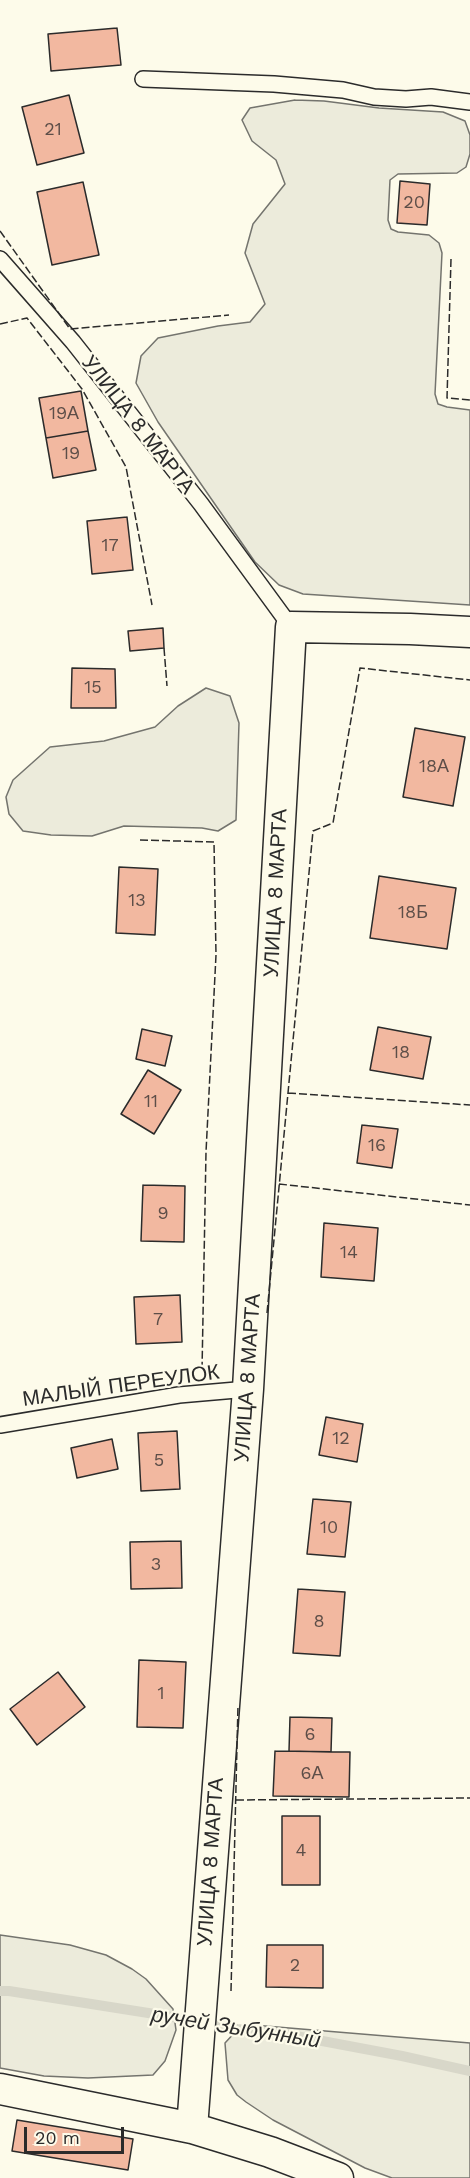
<!DOCTYPE html>
<html>
<head>
<meta charset="utf-8">
<style>
	body { margin:0 }
	#map { position:relative; width:470px; height:2178px; overflow:hidden; background:#fdfbea; font-family:"Work Sans",sans-serif }
	canvas { display:block }
	.scale { position:absolute; left:24px; top:2127px; width:100px; height:27px; box-sizing:border-box; border:3px solid #2b2b2b; border-top:0; padding-left:8px; font-size:18px; line-height:21px; white-space:nowrap; color:#2b2b2b; -webkit-text-stroke:4px #fdfbea; paint-order:stroke }
</style>
</head>
<body>
<div id="map">
<canvas width="470" height="2178"></canvas>
<div class="scale">20 m</div>
</div>
<script>
const c = document.querySelector('canvas').getContext('2d');
c.lineJoin = 'round';
function paint(path, color) {
  c.fillStyle = color;
  c.fill(path, 'evenodd');
}
function toPath(rows) {
  const path = new Path2D();
  for (const r of rows) {
    path.moveTo(r[0], r[1]);
    for (let i = 2; i < r.length; i += 2) path.lineTo(r[i], r[i + 1]);
  }
  return path;
}
function strokePath(path, color, width, dash) {
  c.strokeStyle = color;
  c.lineWidth = width;
  c.lineCap = dash ? 'butt' : 'round';
  c.setLineDash(dash || []);
  c.stroke(path);
}
function drawText(font, color, halo, rows, align = 'center') {
  c.font = font + ' "Work Sans",sans-serif';
  c.lineWidth = 4.5;
  c.setLineDash([]);
  c.textBaseline = 'middle';
  c.strokeStyle = halo;
  c.fillStyle = color;
  for (const [text, x, y, turn = 0] of rows) {
    c.save();
    c.translate(x, y);
    c.rotate((+turn || 0) * Math.PI / 180);
    c.textAlign = isNaN(turn) ? turn : align;
    if (halo) c.strokeText(text, 0, 0);
    c.fillText(text, 0, 0);
    c.restore();
  }
}
const green = toPath([
	[295,100,324,101,379,108,443,112,465,121,470,135,470,154,466,167,457,173,398,174,390,180,388,220,391,229,398,232,429,235,439,243,442,253,435,394,438,404,447,407,470,410,470,605,303,594,279,585,255,562,158,422,136,383,141,356,158,338,218,326,250,322,265,304,245,253,253,224,285,184,276,160,252,141,242,120,250,108,295,100],
	[206,688,230,696,239,723,236,820,218,831,202,828,124,826,92,836,51,835,23,831,9,814,6,797,13,780,50,747,104,741,155,727,178,706,206,688],
	[0,1935,70,1945,106,1955,132,1969,146,1979,173,2009,176,2030,165,2061,153,2075,88,2078,44,2076,0,2068,0,1935],
	[253,2025,470,2043,470,2178,392,2178,365,2168,273,2120,246,2102,237,2095,228,2080,225,2043,237,2030,253,2025]
]);
paint(green, '#ecebdb');
strokePath(green, '#74746e', 1.5);
strokePath(toPath([
	[0,1991,9,1991,161,2015,237,2029,285,2034,402,2056,470,2071]
]), '#d8d7c9', 10);
const building = toPath([
	[117,28,121,65,51,71,48,34,117,28],
	[69,95,84,153,37,165,22,107,69,95],
	[400,181,430,184,427,225,397,223,400,181],
	[83,182,99,255,52,265,37,192,83,182],
	[81,391,88,431,46,438,39,398,81,391],
	[88,431,96,470,53,478,46,438,88,431],
	[127,517,133,570,92,574,87,521,127,517],
	[163,628,164,648,130,651,128,631,163,628],
	[72,668,115,669,116,708,71,708,72,668],
	[415,728,465,737,453,806,403,797,415,728],
	[119,867,158,869,155,935,116,933,119,867],
	[379,876,456,888,447,949,370,938,379,876],
	[378,1027,431,1037,423,1079,370,1070,378,1027],
	[142,1029,172,1036,165,1066,136,1059,142,1029],
	[148,1070,181,1090,154,1134,121,1114,148,1070],
	[362,1125,398,1129,392,1168,357,1163,362,1125],
	[143,1185,185,1186,184,1242,141,1241,143,1185],
	[324,1223,378,1228,374,1281,321,1277,324,1223],
	[180,1295,182,1342,136,1344,134,1297,180,1295],
	[326,1417,363,1424,357,1462,319,1455,326,1417],
	[177,1431,180,1489,141,1491,138,1433,177,1431],
	[112,1439,118,1469,77,1478,71,1448,112,1439],
	[313,1499,351,1502,345,1557,307,1554,313,1499],
	[181,1541,182,1588,131,1589,130,1542,181,1541],
	[298,1589,345,1592,340,1656,293,1653,298,1589],
	[139,1660,186,1662,183,1728,137,1727,139,1660],
	[58,1672,85,1707,37,1745,10,1709,58,1672],
	[290,1717,332,1718,331,1752,289,1751,290,1717],
	[275,1751,350,1752,349,1797,273,1796,275,1751],
	[282,1816,320,1816,320,1885,282,1885,282,1816],
	[267,1945,323,1945,323,1988,266,1987,267,1945],
	[17,2120,133,2139,128,2170,12,2151,17,2120]
]);
paint(building, '#f2b8a0');
strokePath(building, '#2b2b2b', 1.5);
const service = toPath([
	[143,79,274,84,343,90,374,97,406,99,431,97,470,102],
	[0,259,73,342,201,504,291,627],
	[0,1425,179,1395,248,1389]
]);
const minor = toPath([
	[0,2089,192,2128,270,2152,338,2178],
	[192,2128,248,1389,291,627,410,629,470,632]
]);
strokePath(service, '#2b2b2b', 18);
strokePath(minor, '#2b2b2b', 33);
strokePath(service, '#fdfbea', 15);
strokePath(minor, '#fdfbea', 30);
strokePath(toPath([
	[0,231,70,329,229,315],
	[451,259,447,398,470,400],
	[0,324,27,318,82,389,126,467,152,605],
	[164,648,167,686],
	[140,840,214,842,216,955,206,1152,202,1371],
	[288,1093,470,1105],
	[279,1184,470,1205],
	[267,1313,313,831,333,823,360,668,470,680],
	[236,1800,470,1798],
	[231,1991,238,1705]
]), '#2b2b2b', 1.5, [8, 3]);
drawText('18px', '#5d4e48', null, [
	["21",53,130],
	["20",414,203],
	["19А",64,414],
	["19",71,454],
	["17",110,546],
	["15",93,688],
	["18А",434,767],
	["13",137,901],
	["18Б",413,913],
	["18",401,1053],
	["11",151,1102],
	["16",377,1146],
	["9",163,1214],
	["14",349,1253],
	["7",158,1320],
	["12",341,1439],
	["5",159,1461],
	["10",329,1528],
	["3",156,1565],
	["8",319,1622],
	["1",161,1694],
	["6",310,1735],
	["6А",312,1774],
	["4",301,1851],
	["2",295,1966]
]);
drawText('21px', '#2b2b2b', '#fdfbea', [
	["УЛИЦА 8 МАРТА",138,425,52],
	["УЛИЦА 8 МАРТА",276,893,-87],
	["УЛИЦА 8 МАРТА",248,1378,-86],
	["МАЛЫЙ ПЕРЕУЛОК",121,1386,-8],
	["УЛИЦА 8 МАРТА",211,1862,-86]
]);
drawText('italic 22px', '#2b2b2b', '#fdfbea', [
	["ручей Зыбунный",236,2028,9]
]);
</script>
</body>
</html>
